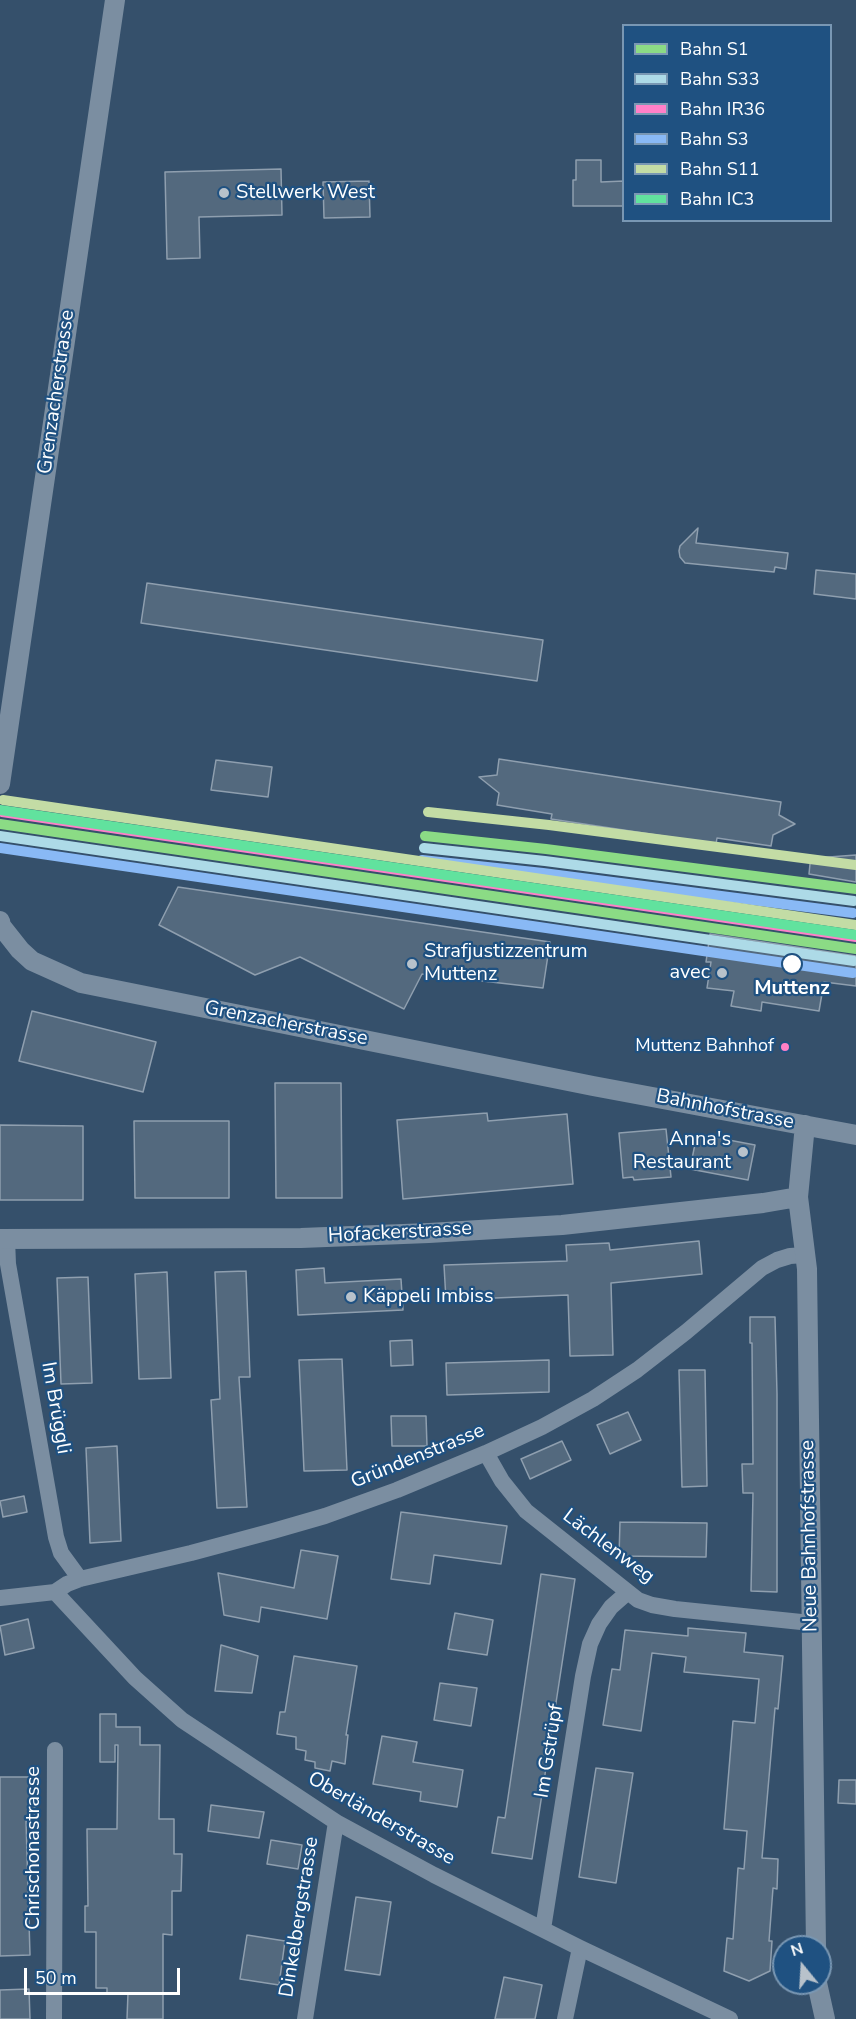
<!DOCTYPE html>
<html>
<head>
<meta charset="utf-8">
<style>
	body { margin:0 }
	#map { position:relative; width:856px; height:2019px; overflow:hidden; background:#35506b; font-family:"Nunito Sans",sans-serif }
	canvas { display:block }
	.legend { position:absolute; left:622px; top:24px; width:210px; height:198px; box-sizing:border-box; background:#1f5181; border:2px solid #7997b3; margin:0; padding:8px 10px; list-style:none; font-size:18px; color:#fff }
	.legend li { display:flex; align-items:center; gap:12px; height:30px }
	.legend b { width:30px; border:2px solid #7997b3 }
	.north { position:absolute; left:772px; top:1935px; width:60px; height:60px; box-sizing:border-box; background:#1f5181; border:2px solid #7997b3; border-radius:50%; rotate:342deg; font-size:16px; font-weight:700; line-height:24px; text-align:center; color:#fff }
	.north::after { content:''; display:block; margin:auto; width:21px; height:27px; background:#b8c2cb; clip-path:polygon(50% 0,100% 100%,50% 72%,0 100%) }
	.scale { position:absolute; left:24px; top:1968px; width:156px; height:27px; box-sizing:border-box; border:3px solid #fff; border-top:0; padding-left:8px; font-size:18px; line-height:21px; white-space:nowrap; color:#fff; -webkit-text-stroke:4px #1f5181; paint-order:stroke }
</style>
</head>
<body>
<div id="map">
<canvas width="856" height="2019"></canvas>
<ul class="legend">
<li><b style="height:8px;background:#8bdb85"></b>Bahn S1</li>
<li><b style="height:8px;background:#addae7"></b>Bahn S33</li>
<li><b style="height:8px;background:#ff80c8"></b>Bahn IR36</li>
<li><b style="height:8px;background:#89b9f5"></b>Bahn S3</li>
<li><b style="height:8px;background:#c3dca5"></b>Bahn S11</li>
<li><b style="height:8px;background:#61e29e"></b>Bahn IC3</li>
</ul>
<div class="north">N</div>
<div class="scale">50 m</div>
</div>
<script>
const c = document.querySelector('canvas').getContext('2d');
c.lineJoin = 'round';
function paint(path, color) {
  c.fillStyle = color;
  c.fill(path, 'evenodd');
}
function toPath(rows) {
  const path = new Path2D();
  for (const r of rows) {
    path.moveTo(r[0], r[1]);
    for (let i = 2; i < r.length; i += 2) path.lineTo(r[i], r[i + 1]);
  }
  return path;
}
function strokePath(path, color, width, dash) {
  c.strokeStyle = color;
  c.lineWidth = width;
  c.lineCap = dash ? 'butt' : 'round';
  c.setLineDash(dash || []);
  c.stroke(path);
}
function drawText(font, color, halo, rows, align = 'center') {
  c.font = font + ' "Nunito Sans",sans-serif';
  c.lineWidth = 4.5;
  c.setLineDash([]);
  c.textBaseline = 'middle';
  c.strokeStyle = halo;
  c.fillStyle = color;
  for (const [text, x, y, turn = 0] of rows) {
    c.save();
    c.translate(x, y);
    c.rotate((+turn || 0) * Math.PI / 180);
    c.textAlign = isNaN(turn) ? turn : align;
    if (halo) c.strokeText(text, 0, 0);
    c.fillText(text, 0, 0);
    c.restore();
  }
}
const building = toPath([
	[576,160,601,160,601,182,624,181,624,206,573,206,573,180,576,180,576,160],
	[281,169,282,215,199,217,200,258,167,259,165,172,281,169],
	[369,181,370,217,324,218,323,182,369,181],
	[698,528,696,543,788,553,786,569,775,567,774,572,685,563,680,557,679,551,680,546,698,528],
	[816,570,856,574,856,599,814,594,816,570],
	[147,583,543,640,537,681,141,623,147,583],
	[499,759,781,802,779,815,795,824,773,835,771,846,717,838,716,844,551,819,552,814,497,805,499,793,479,777,497,775,499,759],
	[216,760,272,767,268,797,211,790,216,760],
	[856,855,856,882,809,874,810,864,815,858,856,855],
	[178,887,550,942,543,988,422,974,404,1009,300,957,255,975,159,925,178,887],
	[710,934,856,956,856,986,824,982,819,1011,762,1002,761,1011,731,1006,734,991,707,988,711,962,706,962,710,934],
	[32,1011,156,1042,143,1092,19,1061,32,1011],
	[275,1083,341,1083,342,1198,276,1198,275,1083],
	[487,1113,488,1121,567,1114,573,1184,403,1199,397,1120,487,1113],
	[134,1121,229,1121,229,1198,135,1198,134,1121],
	[0,1125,83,1126,83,1200,0,1200,0,1125],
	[666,1129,671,1177,634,1180,633,1177,623,1178,619,1133,666,1129],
	[697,1134,755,1145,748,1180,690,1169,697,1134],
	[699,1241,702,1274,611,1283,613,1355,570,1356,568,1295,446,1300,444,1265,567,1261,566,1245,609,1243,610,1250,699,1241],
	[324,1268,325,1283,401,1279,403,1310,298,1315,296,1270,324,1268],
	[246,1271,250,1377,239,1377,247,1507,217,1508,211,1400,220,1399,215,1272,246,1271],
	[167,1272,171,1378,139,1379,135,1274,167,1272],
	[88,1277,92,1383,61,1384,57,1278,88,1277],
	[750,1317,775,1317,777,1394,777,1592,751,1591,753,1493,743,1493,742,1464,753,1464,752,1343,750,1343,750,1317],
	[412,1340,413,1365,391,1366,390,1341,412,1340],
	[342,1359,347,1470,304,1471,299,1360,342,1359],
	[549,1360,549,1392,447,1395,446,1363,549,1360],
	[679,1370,705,1370,707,1486,682,1487,679,1370],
	[628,1412,641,1440,610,1454,597,1425,628,1412],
	[391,1416,426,1416,427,1446,392,1446,391,1416],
	[562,1441,571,1460,530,1479,521,1459,562,1441],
	[117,1446,121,1541,90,1543,86,1448,117,1446],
	[24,1496,27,1512,3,1517,0,1501,24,1496],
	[401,1512,507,1526,501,1564,434,1555,430,1584,391,1579,401,1512],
	[620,1522,707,1523,706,1557,619,1556,620,1522],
	[301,1550,338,1556,327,1619,261,1607,259,1622,224,1615,218,1573,294,1588,301,1550],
	[541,1574,575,1579,532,1859,492,1853,498,1817,505,1818,541,1574],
	[455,1613,493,1620,487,1655,448,1649,455,1613],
	[28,1619,34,1648,5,1655,0,1626,28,1619],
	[688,1628,746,1633,744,1652,783,1656,778,1709,775,1708,762,1858,778,1859,777,1889,773,1888,769,1941,772,1941,770,1971,749,1981,724,1971,727,1938,733,1939,738,1868,744,1869,747,1831,724,1829,733,1721,755,1723,759,1679,684,1672,686,1657,652,1653,641,1731,603,1725,612,1669,620,1670,625,1630,688,1636,688,1628],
	[221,1645,258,1656,252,1693,215,1691,221,1645],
	[294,1656,357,1666,346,1735,348,1735,345,1764,332,1761,330,1771,315,1768,315,1762,305,1760,306,1751,296,1749,296,1737,277,1734,280,1712,285,1712,294,1656],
	[440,1683,477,1688,471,1726,434,1720,440,1683],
	[100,1714,116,1714,116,1727,140,1727,140,1745,160,1745,159,1819,174,1819,174,1854,182,1854,181,1891,172,1891,172,1935,163,1934,163,2019,127,2019,128,1993,107,1993,107,1988,96,1988,96,1932,85,1932,85,1906,88,1906,87,1829,117,1829,118,1745,115,1745,115,1762,100,1762,100,1714],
	[382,1736,417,1742,413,1762,463,1770,457,1807,420,1801,421,1792,373,1784,382,1736],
	[596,1768,633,1773,616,1883,579,1877,596,1768],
	[0,1777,35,1777,35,1821,26,1821,30,1955,0,1956,0,1777],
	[839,1780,856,1780,856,1804,838,1803,839,1780],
	[211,1805,264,1812,259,1838,208,1831,211,1805],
	[271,1840,302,1845,298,1869,267,1864,271,1840],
	[356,1897,391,1902,380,1975,345,1970,356,1897],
	[247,1935,285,1941,279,1985,240,1979,247,1935],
	[504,1977,542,1985,535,2019,495,2019,504,1977],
	[29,1989,30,2019,0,2019,0,1990,29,1989]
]);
paint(building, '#53697e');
strokePath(building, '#8f9faf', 1.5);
strokePath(toPath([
	[7,1239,8,1264,56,1537,61,1553,80,1579],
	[486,1453,502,1481,526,1511,638,1600,652,1605,675,1609,811,1623],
	[55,1592,135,1678,182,1720,336,1822,434,1875,580,1948,730,2019],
	[0,1598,55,1592,67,1584,80,1579,191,1553,273,1531,325,1516,397,1490,486,1453,542,1427,593,1399,637,1370,686,1332,762,1268,777,1260,790,1256,805,1255],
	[543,1929,583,1676,590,1644,599,1624,611,1607,628,1592],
	[54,2019,55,1750],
	[305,2019,336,1822],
	[565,2019,580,1948]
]), '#7b8ea1', 16);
strokePath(toPath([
	[0,784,115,0],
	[0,921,1,926,20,950,32,961,81,983,593,1086,856,1135],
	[805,1125,798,1197,807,1269,816,1947],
	[0,1239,301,1238,429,1233,562,1225,763,1203,798,1197],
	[817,1983,825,2019]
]), '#7b8ea1', 20);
strokePath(toPath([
	[0,824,856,949],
	[425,836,546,849,856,889]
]), '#8bdb85', 10);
strokePath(toPath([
	[0,836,854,961],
	[424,848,545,861,854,901]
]), '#addae7', 10);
strokePath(toPath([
	[2,812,856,937]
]), '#ff80c8', 10);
strokePath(toPath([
	[0,848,853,973],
	[422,860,543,873,853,913]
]), '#89b9f5', 10);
strokePath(toPath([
	[3,800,856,925],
	[428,812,549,825,856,865]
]), '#c3dca5', 10);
strokePath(toPath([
	[0,810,856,935]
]), '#61e29e', 10);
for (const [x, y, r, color] of [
	[224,193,6,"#b8c2cb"],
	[412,964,6,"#b8c2cb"],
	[792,964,10,"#fff"],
	[722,973,6,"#b8c2cb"],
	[785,1047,5,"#ff80c5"],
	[743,1152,6,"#b8c2cb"],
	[351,1297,6,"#b8c2cb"]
]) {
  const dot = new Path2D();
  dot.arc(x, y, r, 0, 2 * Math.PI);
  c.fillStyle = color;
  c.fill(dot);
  strokePath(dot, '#1f5181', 2);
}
drawText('18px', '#fff', '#1f5181', [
	["Muttenz Bahnhof",774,1047]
], 'right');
drawText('20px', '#fff', '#1f5181', [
	["Stellwerk West",236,193],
	["Strafjustizzentrum",424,952],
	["Muttenz",424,975],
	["avec",710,973,"right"],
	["Anna's",731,1140,"right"],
	["Restaurant",731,1163,"right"],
	["Käppeli Imbiss",363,1297]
], 'left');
drawText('20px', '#fff', '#1f5181', [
	["Grenzacherstrasse",57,392,-82],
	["Grenzacherstrasse",286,1024,11],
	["Bahnhofstrasse",725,1110,11],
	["Hofackerstrasse",400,1233,-3],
	["Im Brüggli",55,1408,80],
	["Gründenstrasse",418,1457,-22],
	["Neue Bahnhofstrasse",810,1536,-91],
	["Lächlenweg",608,1547,37],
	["Im Gstrüpf",550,1751,-81],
	["Oberländerstrasse",381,1819,30],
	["Chrischonastrasse",34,1848,-90],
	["Dinkelbergstrasse",300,1917,-81]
]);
drawText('bold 20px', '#fff', '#1f5181', [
	["Muttenz",792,989]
]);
</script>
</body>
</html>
